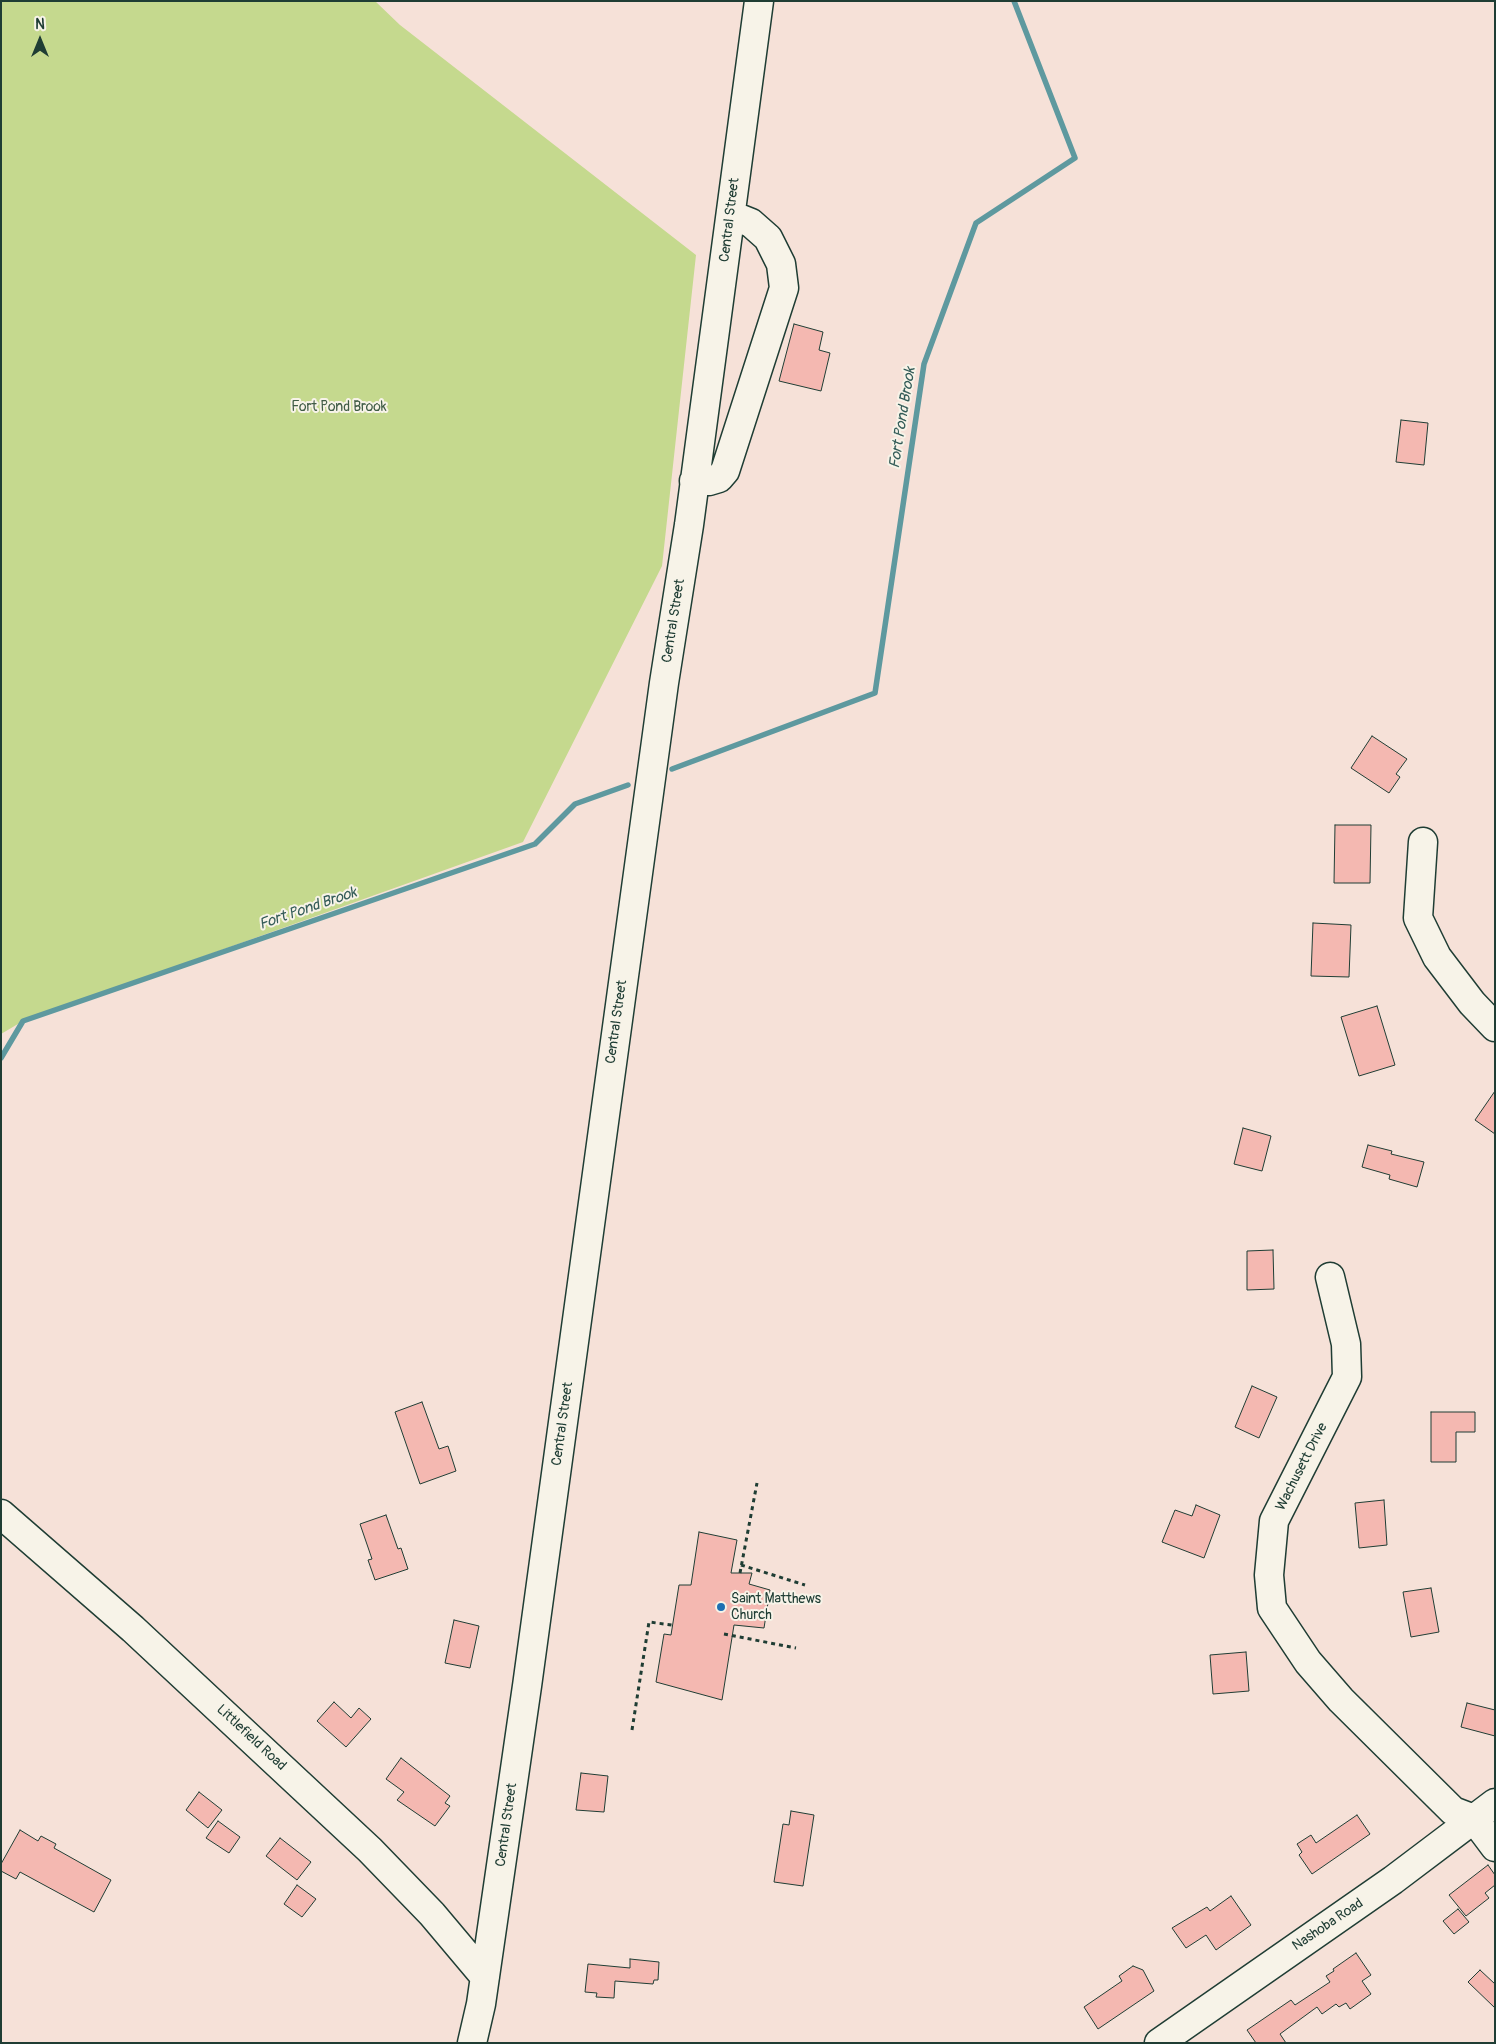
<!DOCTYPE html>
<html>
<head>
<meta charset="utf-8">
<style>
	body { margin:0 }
	#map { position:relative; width:1496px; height:2044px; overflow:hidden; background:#f6e1d8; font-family:Pangolin,sans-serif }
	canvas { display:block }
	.frame { position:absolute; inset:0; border:2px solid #1f3d34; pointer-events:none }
	.north { position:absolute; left:15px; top:15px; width:50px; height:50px; -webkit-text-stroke:4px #f7f3e8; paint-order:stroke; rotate:0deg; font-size:14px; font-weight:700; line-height:20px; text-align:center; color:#1f3d34 }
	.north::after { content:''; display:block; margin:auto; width:18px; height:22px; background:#1f3d34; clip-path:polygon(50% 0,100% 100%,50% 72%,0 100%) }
</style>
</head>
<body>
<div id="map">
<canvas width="1496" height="2044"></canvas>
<div class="frame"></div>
<div class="north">N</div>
</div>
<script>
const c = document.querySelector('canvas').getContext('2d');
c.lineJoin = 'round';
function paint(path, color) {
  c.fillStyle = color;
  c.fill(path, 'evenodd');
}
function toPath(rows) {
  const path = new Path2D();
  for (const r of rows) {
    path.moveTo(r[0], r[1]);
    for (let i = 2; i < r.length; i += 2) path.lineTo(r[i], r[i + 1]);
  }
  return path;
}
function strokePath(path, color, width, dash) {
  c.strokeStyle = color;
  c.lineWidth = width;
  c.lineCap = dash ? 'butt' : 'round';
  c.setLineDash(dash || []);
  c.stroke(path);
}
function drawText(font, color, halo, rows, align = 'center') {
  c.font = font + ' Pangolin,sans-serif';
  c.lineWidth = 4;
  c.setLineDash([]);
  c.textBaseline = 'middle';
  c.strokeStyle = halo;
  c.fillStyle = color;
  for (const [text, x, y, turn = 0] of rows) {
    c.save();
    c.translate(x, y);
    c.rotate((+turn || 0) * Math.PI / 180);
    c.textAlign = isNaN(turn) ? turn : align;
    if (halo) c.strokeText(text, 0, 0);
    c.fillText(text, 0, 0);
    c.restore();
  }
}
paint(toPath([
	[1,1,375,1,400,25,696,255,662,566,523,842,23,1021,1,1034]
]), '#c5d98e');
strokePath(toPath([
	[672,769,875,693,924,364,976,223,1075,158,1014,1],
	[1,1058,23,1021,535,844,575,804,628,785]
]), '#5e999f', 5.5);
const building = toPath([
	[794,324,823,332,819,350,830,353,821,391,779,381,794,324],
	[1401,420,1428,423,1424,465,1396,462,1401,420],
	[1372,736,1407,759,1396,774,1400,777,1389,793,1351,768,1372,736],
	[1335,825,1371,825,1370,883,1334,883,1335,825],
	[1313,923,1351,925,1349,977,1311,976,1313,923],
	[1377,1006,1395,1065,1359,1076,1341,1017,1377,1006],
	[1495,1091,1495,1134,1475,1120,1495,1091],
	[1243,1128,1271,1136,1262,1171,1234,1164,1243,1128],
	[1368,1145,1392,1151,1391,1154,1424,1162,1417,1187,1389,1179,1390,1175,1362,1167,1368,1145],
	[1273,1250,1274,1289,1247,1290,1247,1251,1273,1250],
	[1252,1386,1277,1397,1259,1438,1235,1427,1252,1386],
	[422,1402,439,1449,448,1446,456,1471,420,1484,395,1412,422,1402],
	[1431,1412,1475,1412,1475,1432,1456,1432,1456,1462,1431,1462,1431,1412],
	[1384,1500,1387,1545,1359,1548,1355,1503,1384,1500],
	[1196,1505,1220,1515,1204,1558,1162,1542,1175,1510,1192,1516,1196,1505],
	[386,1515,398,1549,401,1548,408,1569,375,1580,368,1560,372,1559,360,1524,386,1515],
	[699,1532,737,1540,731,1573,752,1573,749,1584,770,1590,764,1628,734,1625,722,1700,656,1682,664,1634,671,1635,679,1585,691,1585,699,1532],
	[1431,1588,1439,1632,1411,1637,1403,1592,1431,1588],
	[454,1620,479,1626,470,1668,445,1663,454,1620],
	[1246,1652,1249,1691,1213,1694,1210,1655,1246,1652],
	[334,1702,351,1718,359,1708,371,1719,346,1747,317,1721,334,1702],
	[1467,1703,1495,1710,1495,1736,1461,1727,1467,1703],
	[401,1758,450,1796,445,1803,450,1806,435,1826,397,1800,404,1792,386,1779,401,1758],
	[581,1773,608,1776,604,1812,576,1810,581,1773],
	[199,1792,222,1810,208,1828,186,1810,199,1792],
	[791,1811,814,1815,803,1886,774,1882,783,1824,789,1825,791,1811],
	[1357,1815,1370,1834,1312,1874,1299,1855,1302,1852,1297,1844,1311,1835,1316,1843,1357,1815],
	[218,1821,240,1837,229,1853,206,1838,218,1821],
	[20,1830,38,1841,41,1836,56,1844,54,1848,111,1880,94,1912,20,1872,16,1879,1,1871,1,1864,20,1830],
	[280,1838,311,1862,297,1880,266,1856,280,1838],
	[1488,1865,1495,1875,1495,1885,1485,1893,1489,1898,1466,1916,1449,1895,1488,1865],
	[297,1885,316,1899,302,1917,284,1904,297,1885],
	[1231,1896,1251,1925,1216,1950,1206,1935,1186,1948,1172,1928,1207,1907,1210,1911,1231,1896],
	[1458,1909,1469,1922,1454,1934,1443,1921,1458,1909],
	[1356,1953,1371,1975,1362,1981,1371,1994,1350,2009,1346,2003,1339,2007,1336,2004,1322,2014,1317,2007,1280,2034,1286,2043,1256,2043,1247,2030,1291,2000,1295,2005,1330,1982,1326,1976,1334,1971,1333,1969,1356,1953],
	[630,1959,659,1962,658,1980,654,1980,653,1984,615,1981,614,1998,596,1997,597,1993,585,1992,588,1964,630,1968,630,1959],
	[1133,1966,1143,1970,1154,1991,1098,2029,1084,2007,1122,1981,1119,1976,1133,1966],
	[1480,1970,1495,1984,1495,2008,1468,1982,1480,1970]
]);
paint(building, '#f4b8b1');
strokePath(building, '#1f3d34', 1);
const minor = toPath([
	[694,481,709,481,719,478,725,471,784,288,781,264,768,238,751,223,731,215],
	[1423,842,1418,918,1437,957,1472,1003,1495,1027],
	[1330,1277,1346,1344,1347,1377,1274,1521,1269,1575,1272,1608,1308,1662,1341,1700,1453,1811,1474,1819,1495,1847],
	[1,1514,133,1629,370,1850,432,1914,485,1977],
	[472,2043,481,2004,527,1686,664,683,689,525,759,1],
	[1159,2043,1393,1880,1495,1803]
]);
strokePath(minor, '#1f3d34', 31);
strokePath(toPath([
	[741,1565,805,1585],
	[740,1573,757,1483],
	[724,1634,796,1648],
	[632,1730,649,1622,672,1625]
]), '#1f3d34', 3, [4, 4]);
strokePath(minor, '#f7f3e8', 28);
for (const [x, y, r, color] of [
	[721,1607,5,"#1f6fb2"]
]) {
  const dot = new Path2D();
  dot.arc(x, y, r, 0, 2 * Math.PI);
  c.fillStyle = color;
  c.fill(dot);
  strokePath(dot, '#f7f3e8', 2);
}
drawText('14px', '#1f3d34', '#f7f3e8', [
	["Central Street",730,220,-83],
	["Central Street",674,621,-81],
	["Central Street",617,1022,-82],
	["Central Street",563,1424,-82],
	["Wachusett Drive",1302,1467,-63],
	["Littlefield Road",251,1738,43],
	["Central Street",507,1825,-82],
	["Nashoba Road",1328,1925,-34]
]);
drawText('14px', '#405c46', '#f7f3e8', [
	["Fort Pond Brook",339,407]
]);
drawText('14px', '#1f3d34', '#f7f3e8', [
	["Saint Matthews",731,1599],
	["Church",731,1615]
], 'left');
drawText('italic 15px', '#345c58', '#f7f3e8', [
	["Fort Pond Brook",903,418,-81],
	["Fort Pond Brook",308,909,-19]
]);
</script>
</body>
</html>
